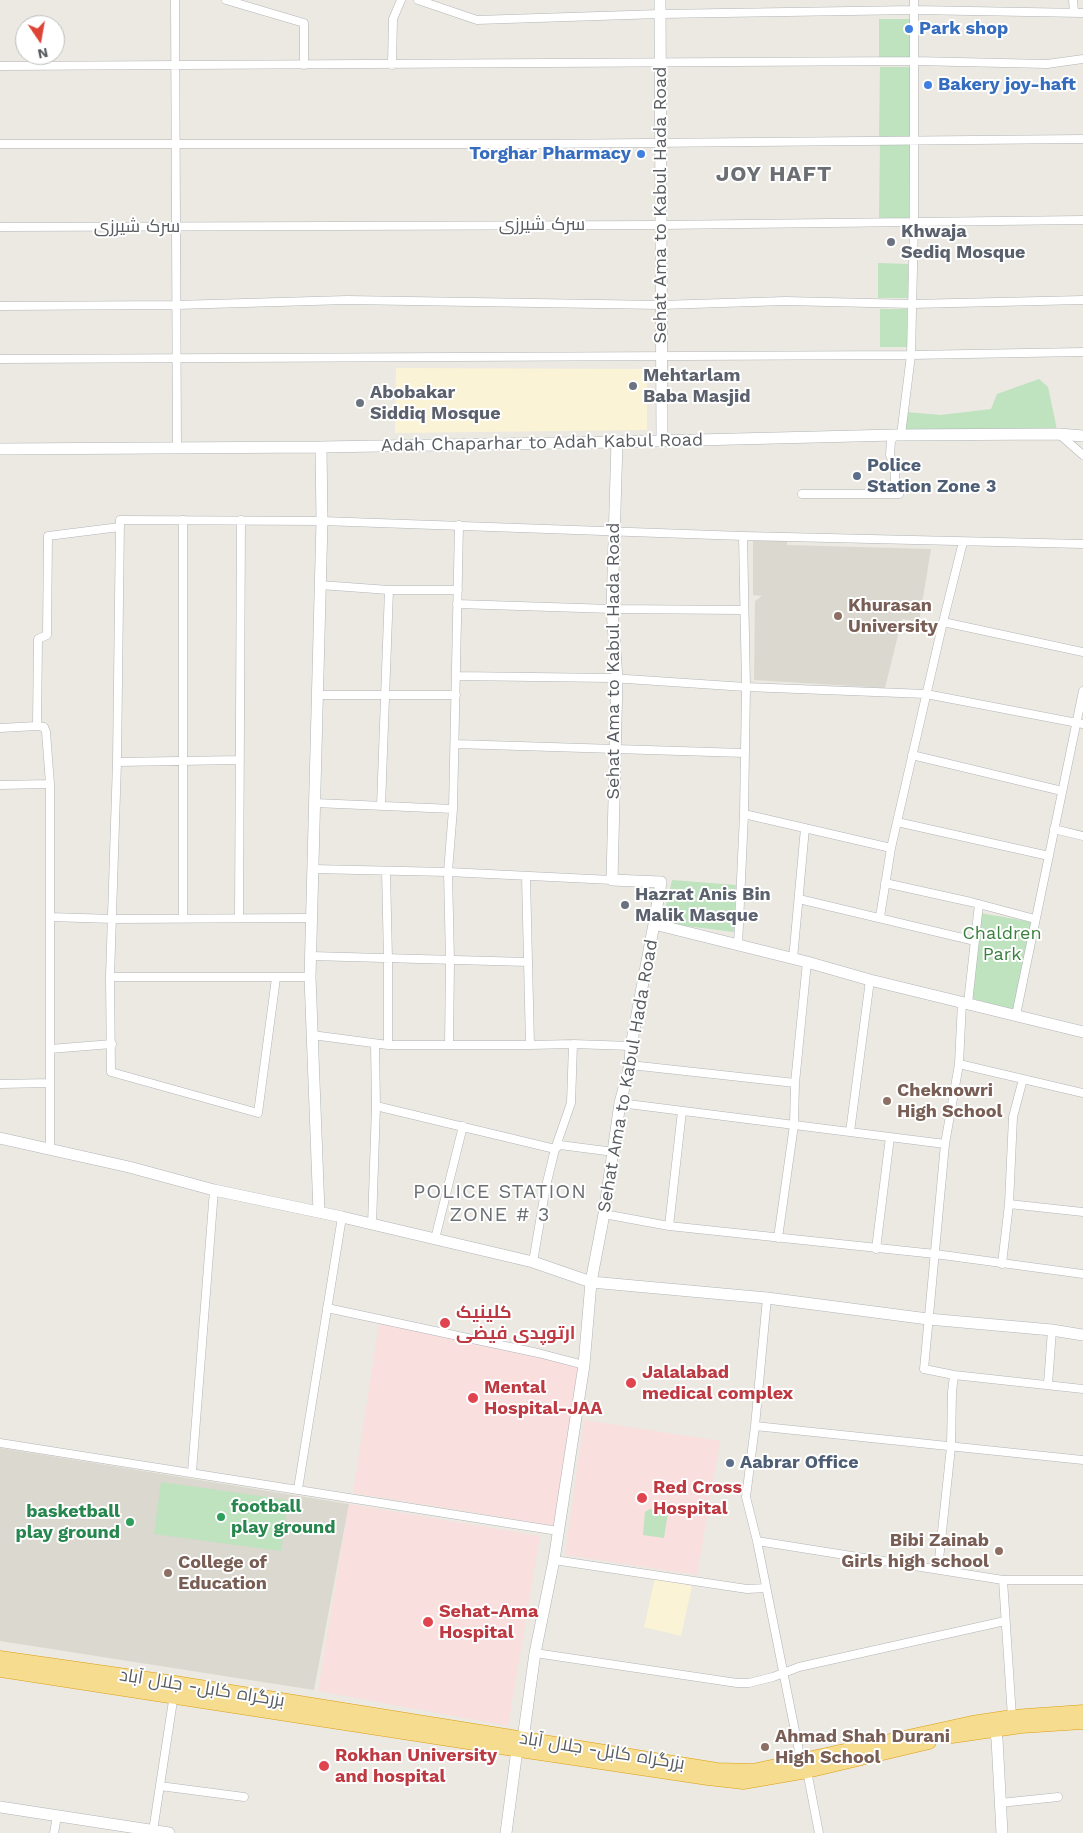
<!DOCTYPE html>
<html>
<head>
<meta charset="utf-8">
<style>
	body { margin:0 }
	#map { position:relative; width:1083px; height:1833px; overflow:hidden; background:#ebe9e1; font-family:"Work Sans",sans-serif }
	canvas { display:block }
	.north { position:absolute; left:15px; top:15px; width:50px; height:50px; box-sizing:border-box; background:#fff; border:1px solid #bdbec0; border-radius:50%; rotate:168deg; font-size:14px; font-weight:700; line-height:20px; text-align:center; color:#595d61 }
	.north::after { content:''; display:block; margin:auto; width:18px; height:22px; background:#dd4436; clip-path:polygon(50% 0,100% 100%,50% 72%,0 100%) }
</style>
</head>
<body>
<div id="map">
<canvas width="1083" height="1833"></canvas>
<div class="north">N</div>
</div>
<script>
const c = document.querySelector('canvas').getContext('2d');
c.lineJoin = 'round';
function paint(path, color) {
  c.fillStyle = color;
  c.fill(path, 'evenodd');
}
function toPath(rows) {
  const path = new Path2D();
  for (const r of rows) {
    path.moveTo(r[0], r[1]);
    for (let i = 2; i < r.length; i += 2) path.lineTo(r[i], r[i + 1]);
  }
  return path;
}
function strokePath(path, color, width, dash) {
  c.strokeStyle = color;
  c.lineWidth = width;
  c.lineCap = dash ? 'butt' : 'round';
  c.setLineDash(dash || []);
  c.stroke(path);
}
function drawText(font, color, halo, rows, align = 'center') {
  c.font = font + ' "Work Sans",Cairo,sans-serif';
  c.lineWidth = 4;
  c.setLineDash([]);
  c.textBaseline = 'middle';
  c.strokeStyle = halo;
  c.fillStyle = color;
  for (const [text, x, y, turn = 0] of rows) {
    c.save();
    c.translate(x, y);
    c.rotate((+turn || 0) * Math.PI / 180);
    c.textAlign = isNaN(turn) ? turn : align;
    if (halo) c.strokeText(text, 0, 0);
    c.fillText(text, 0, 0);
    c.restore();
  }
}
paint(toPath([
	[396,368,647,369,647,430,395,433],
	[655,1578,692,1586,681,1636,644,1627]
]), '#fbf3d6');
paint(toPath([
	[753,541,787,541,787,545,931,549,919,622,902,619,885,688,754,680,755,601,762,596,753,595],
	[0,1448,349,1504,314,1690,0,1641]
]), '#dbd8cf');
paint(toPath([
	[379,1323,584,1365,556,1526,353,1493],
	[584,1420,720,1441,697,1575,565,1555],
	[349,1504,540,1536,508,1726,318,1691]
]), '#f9dfdd');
paint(toPath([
	[879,19,910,19,910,60,879,60],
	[880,67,910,67,910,140,879,140],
	[880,145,910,145,909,219,879,219],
	[878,263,908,264,908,298,878,298],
	[880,309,907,309,907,347,880,347],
	[1039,379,1048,387,1057,430,905,430,906,412,941,415,991,409,997,394],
	[672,880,736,885,734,932,662,923],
	[980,913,1032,922,1016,1011,971,998],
	[161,1482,288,1500,281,1551,154,1534],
	[650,1509,668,1512,664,1538,643,1535,645,1512]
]), '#bfe2bf');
const street = toPath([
	[175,0,177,449],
	[226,0,304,23,304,65],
	[418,0,477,20,660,14,914,10,1083,13],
	[1073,0,1074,12],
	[392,65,393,19,401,0],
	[0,66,914,61,1047,64,1083,59],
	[0,144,537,144,1083,139],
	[0,227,661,225,1083,220],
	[0,306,176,305,347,300,661,305,785,301,912,304,1083,300],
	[0,359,911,355,1083,352],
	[1059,434,1083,455],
	[901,435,911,355,914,223,914,0],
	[802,494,899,494],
	[895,494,895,469,890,455,891,441,895,435],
	[320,585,389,590,458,590],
	[457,604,612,609,744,610],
	[943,622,1083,652],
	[456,676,611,678,746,687,926,694,1083,724],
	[318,695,456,695],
	[37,726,38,639,47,635,48,536,120,527],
	[0,728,37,726,44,727,46,732,50,784,50,1149],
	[455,744,744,753],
	[912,755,1062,791],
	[117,762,240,760],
	[0,785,50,784],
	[315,803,453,809],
	[381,806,389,590],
	[744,814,891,848],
	[897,822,1049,856],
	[1054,829,1083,836],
	[313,869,448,872,612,880],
	[386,871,388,959,388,1045],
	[526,877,530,1045],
	[885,883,971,902,1035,919],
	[799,899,975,941],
	[50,917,113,919,312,918],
	[880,917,891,848,943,622,963,542],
	[183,918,183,520],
	[239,918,241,520],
	[738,945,744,814,746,687,743,536],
	[311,956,528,962],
	[793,959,805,828],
	[110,977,310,977],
	[276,978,258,1113,111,1072,110,977,117,762,120,520,322,521,743,536,1083,544],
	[962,1002,959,1064,945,1144,924,1369,954,1375,1083,1389],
	[968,1003,979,904],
	[1016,1015,1083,691],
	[312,1035,388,1045,530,1045,573,1044,631,1046],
	[449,1045,450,961,448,872,453,809,459,525],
	[50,1049,112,1044],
	[959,1064,1083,1093],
	[630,1065,795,1083],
	[0,1084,50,1083],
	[620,1103,945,1144],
	[376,1106,555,1149,560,1145,614,1152],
	[850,1132,870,980],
	[1009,1204,1083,1212],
	[604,1214,669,1226,935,1254,1083,1274],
	[372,1225,376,1106,375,1044],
	[669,1226,682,1111],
	[778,1238,794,1125,795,1083,807,962],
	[435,1239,463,1126],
	[876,1249,890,1137],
	[533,1262,546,1186,555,1149,571,1103,573,1044],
	[1002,1264,1009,1204,1013,1117,1023,1079],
	[767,1298,755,1426,746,1497,757,1541,799,1751,807,1771,819,1833],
	[327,1308,538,1353,584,1365],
	[1048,1384,1052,1330],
	[755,1426,1083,1460],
	[0,1443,558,1531],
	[192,1472,214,1190],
	[298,1489,342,1217],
	[757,1541,1003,1580,1083,1580],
	[554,1560,747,1589,766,1588],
	[938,1569,951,1447,952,1392,954,1375],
	[1003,1580,1012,1717],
	[535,1653,737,1683,749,1683,773,1677,799,1667,1005,1621],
	[160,1786,244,1797],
	[1000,1803,1058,1797],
	[153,1831,174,1694],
	[54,1833,57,1816]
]);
const secondary = toPath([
	[660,0,662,441],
	[0,449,321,447,617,442,895,435,1059,434,1083,436],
	[654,924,807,962,870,980,1083,1032],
	[0,1138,129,1167,214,1190,342,1217,533,1262,591,1282,767,1298,928,1319,1052,1330,1083,1335],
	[319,1212,310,977,322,521,321,447],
	[994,1729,997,1739,1002,1833],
	[0,1807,169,1833],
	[506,1833,516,1757,523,1739,535,1653,554,1560,584,1365,591,1282,604,1214,620,1103,630,1065,631,1046,654,924,661,882,612,880,617,679,612,609,617,442]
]);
const highway = toPath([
	[0,1658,175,1683,717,1770,753,1771,972,1723,1012,1717,1083,1712],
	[0,1670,520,1750,708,1778,743,1782,807,1771,929,1742],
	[952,1736,1021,1726,1083,1722]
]);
strokePath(street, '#b2b4b8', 9);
strokePath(secondary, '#b0b4b8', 12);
strokePath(highway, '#dd9e0f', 15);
strokePath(street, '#fff', 8);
strokePath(secondary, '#fff', 11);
strokePath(highway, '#f5dc8e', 14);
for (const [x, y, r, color] of [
	[909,29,5,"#3f7fe0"],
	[928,85,5,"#3f7fe0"],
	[641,154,5,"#3f7fe0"],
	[891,242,5,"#6b7280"],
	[633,386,5,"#6b7280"],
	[360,403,5,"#6b7280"],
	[857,476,5,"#5c6f8a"],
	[838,616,5,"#8d6e63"],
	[625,905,5,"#6b7280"],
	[887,1101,5,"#8d6e63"],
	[445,1323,6,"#e0444e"],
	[631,1383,6,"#e0444e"],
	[473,1398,6,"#e0444e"],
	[730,1463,5,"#5c6f8a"],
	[642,1498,6,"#e0444e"],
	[221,1517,5,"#2e9e5b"],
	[130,1522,5,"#2e9e5b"],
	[999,1551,5,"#8d6e63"],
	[168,1573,5,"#8d6e63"],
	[428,1622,6,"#e0444e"],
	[765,1747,5,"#8d6e63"],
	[324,1766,6,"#e0444e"]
]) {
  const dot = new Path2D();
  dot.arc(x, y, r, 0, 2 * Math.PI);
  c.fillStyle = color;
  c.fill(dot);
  strokePath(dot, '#fff', 2);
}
drawText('bold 18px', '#366cbe', '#fff', [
	["Park shop",919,29],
	["Bakery joy-haft",938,85],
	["Torghar Pharmacy",631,154,"right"]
], 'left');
drawText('18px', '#595d61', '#fff', [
	["Sehat Ama to Kabul Hada Road",661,205,-90],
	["سرک شیرزی",542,225],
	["سرک شیرزی",137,227],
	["Adah Chaparhar to Adah Kabul Road",542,443,-1],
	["Sehat Ama to Kabul Hada Road",614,661,-90],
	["Sehat Ama to Kabul Hada Road",628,1076,-80],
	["بزرگراه کابل- جلال آباد",202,1688,9],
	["بزرگراه کابل- جلال آباد",602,1751,9]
]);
drawText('bold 18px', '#5b616d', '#fff', [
	["Khwaja",901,232],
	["Sediq Mosque",901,253],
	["Mehtarlam",643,376],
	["Baba Masjid",643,397],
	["Abobakar",370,393],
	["Siddiq Mosque",370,414],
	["Hazrat Anis Bin",635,895],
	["Malik Masque",635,916]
], 'left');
drawText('bold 18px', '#4e5e75', '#fff', [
	["Police",867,466],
	["Station Zone 3",867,487],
	["Aabrar Office",740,1463]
], 'left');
drawText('bold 18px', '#785e54', '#fff', [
	["Khurasan",848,606],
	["University",848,627],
	["Cheknowri",897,1091],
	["High School",897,1112],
	["Bibi Zainab",989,1541,"right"],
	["Girls high school",989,1562,"right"],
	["College of",178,1563],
	["Education",178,1584],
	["Ahmad Shah Durani",775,1737],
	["High School",775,1758]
], 'left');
drawText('18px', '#3a803d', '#fff', [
	["Chaldren",1002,934],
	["Park",1002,955]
]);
drawText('bold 18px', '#be3a42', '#fff', [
	["کلینیک",456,1313],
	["ارتوپدی فیضی",456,1334],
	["Jalalabad",642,1373],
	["medical complex",642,1394],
	["Mental",484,1388],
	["Hospital-JAA",484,1409],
	["Red Cross",653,1488],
	["Hospital",653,1509],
	["Sehat-Ama",439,1612],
	["Hospital",439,1633],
	["Rokhan University",335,1756],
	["and hospital",335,1777]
], 'left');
drawText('bold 18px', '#27864d', '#fff', [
	["football",231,1507],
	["play ground",231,1528],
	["basketball",120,1512,"right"],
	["play ground",120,1533,"right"]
], 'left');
c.letterSpacing = '1px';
drawText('20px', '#6b6f73', '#fff', [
	["POLICE STATION",500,1192],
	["ZONE # 3",500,1215]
]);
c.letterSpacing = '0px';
c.letterSpacing = '1px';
drawText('bold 22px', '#6b6f73', '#fff', [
	["JOY HAFT",774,175]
]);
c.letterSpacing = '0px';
</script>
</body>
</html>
